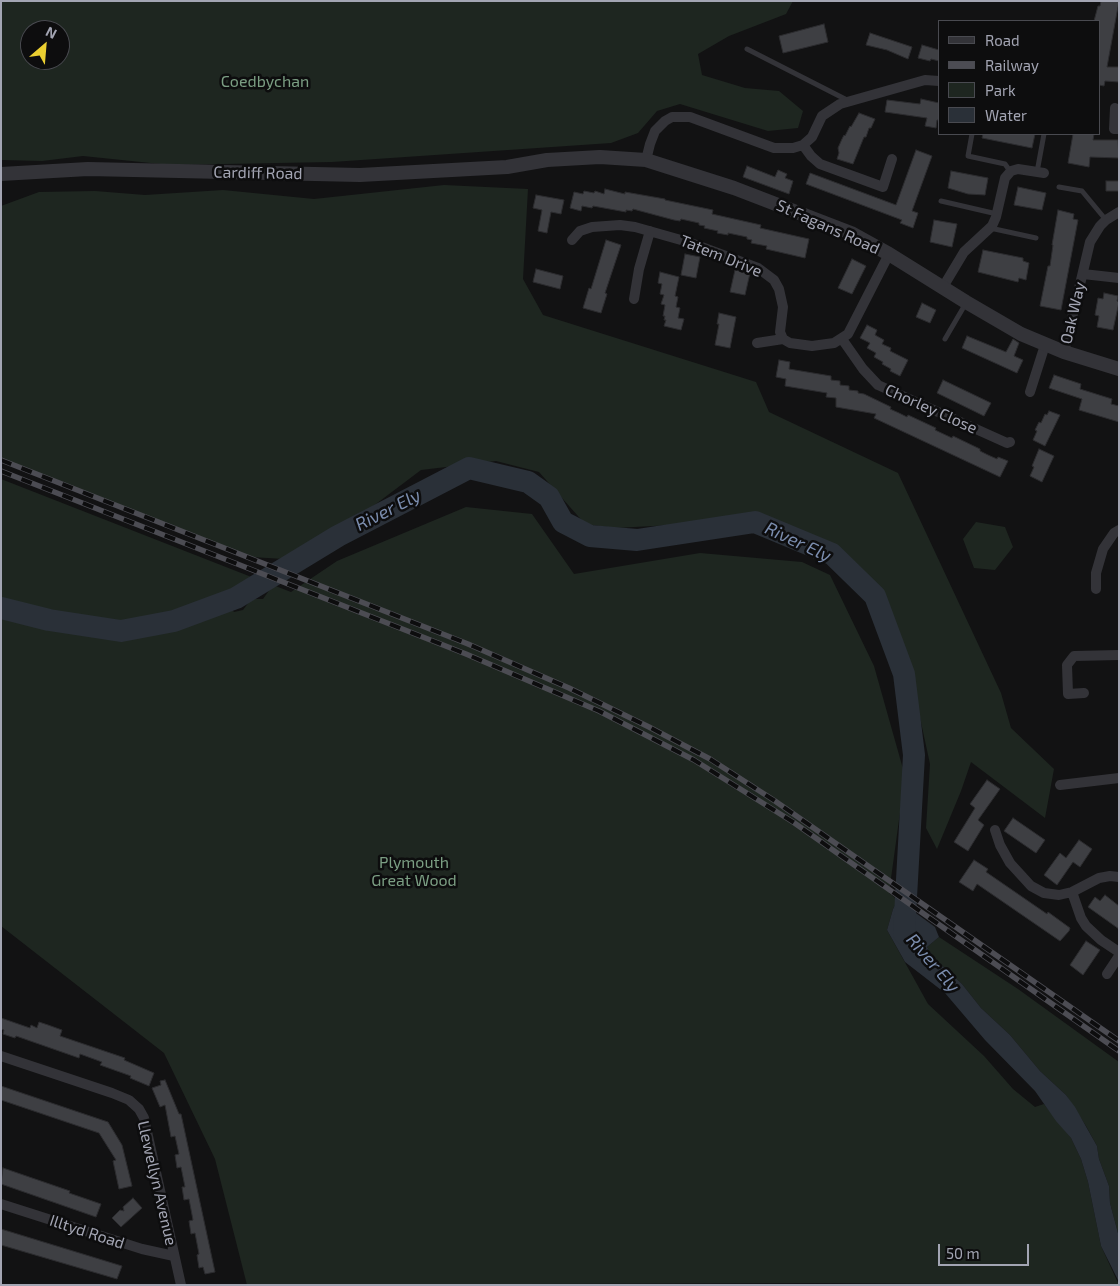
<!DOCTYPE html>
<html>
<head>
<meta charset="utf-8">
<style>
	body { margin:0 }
	#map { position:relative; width:1120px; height:1286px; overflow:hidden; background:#121213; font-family:"Exo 2",sans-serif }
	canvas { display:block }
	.frame { position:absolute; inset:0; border:2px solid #a3a5b3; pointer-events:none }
	.legend { position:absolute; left:938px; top:20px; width:162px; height:115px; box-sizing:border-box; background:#0d0d0e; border:1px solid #494a50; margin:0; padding:6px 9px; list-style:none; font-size:15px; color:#a3a5b3 }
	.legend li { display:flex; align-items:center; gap:10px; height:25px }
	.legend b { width:25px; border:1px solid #494a50 }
	.north { position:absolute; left:20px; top:20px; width:50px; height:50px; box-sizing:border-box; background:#0d0d0e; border:1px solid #494a50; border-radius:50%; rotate:27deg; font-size:14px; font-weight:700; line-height:20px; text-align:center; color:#a3a5b3 }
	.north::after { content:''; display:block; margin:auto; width:18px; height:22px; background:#ebcf31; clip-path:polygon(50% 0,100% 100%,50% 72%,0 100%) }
	.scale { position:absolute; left:938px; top:1244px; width:91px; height:22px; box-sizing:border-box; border:2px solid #a3a5b3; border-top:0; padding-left:6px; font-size:15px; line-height:18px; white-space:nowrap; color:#a3a5b3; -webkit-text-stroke:4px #0d0d0e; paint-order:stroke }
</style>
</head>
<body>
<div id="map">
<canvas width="1120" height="1286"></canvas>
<div class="frame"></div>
<ul class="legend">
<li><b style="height:6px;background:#333338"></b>Road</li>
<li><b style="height:6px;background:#4c4c53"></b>Railway</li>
<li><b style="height:14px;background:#1e2620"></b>Park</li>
<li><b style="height:14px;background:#2a3038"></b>Water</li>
</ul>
<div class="north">N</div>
<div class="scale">50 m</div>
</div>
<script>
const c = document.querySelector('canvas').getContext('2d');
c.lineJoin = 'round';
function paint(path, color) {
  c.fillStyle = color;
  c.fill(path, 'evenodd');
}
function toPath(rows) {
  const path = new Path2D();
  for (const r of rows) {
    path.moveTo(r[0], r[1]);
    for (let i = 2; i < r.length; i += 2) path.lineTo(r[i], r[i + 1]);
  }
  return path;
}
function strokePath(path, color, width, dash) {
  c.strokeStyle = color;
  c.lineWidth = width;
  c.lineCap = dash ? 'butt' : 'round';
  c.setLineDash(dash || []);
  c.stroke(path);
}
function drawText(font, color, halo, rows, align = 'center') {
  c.font = font + ' "Exo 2",sans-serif';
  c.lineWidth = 5;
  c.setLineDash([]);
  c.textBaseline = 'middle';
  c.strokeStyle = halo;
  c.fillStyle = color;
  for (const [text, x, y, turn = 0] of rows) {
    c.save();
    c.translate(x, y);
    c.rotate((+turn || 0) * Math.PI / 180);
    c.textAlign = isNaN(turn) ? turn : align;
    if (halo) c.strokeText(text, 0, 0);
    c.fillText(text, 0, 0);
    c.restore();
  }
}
paint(toPath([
	[1,1,793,1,786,14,729,36,698,54,702,75,745,88,779,91,803,111,798,128,768,131,680,104,657,111,638,133,611,143,332,162,170,165,83,156,42,161,2,160],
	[30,30,60,30,60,60,30,60],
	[444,185,528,189,523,279,543,315,756,382,769,412,898,473,1001,693,1011,728,1054,769,1045,818,971,762,961,791,937,849,926,828,930,764,919,713,903,658,881,614,863,570,836,546,796,537,772,523,731,522,615,528,585,524,539,472,496,461,421,470,360,516,350,526,284,559,251,557,72,489,1,458,1,206,39,192,95,191,145,195,223,190,314,199],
	[1,479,254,578,237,601,229,606,234,612,243,610,249,602,255,599,263,599,273,585,291,592,337,561,466,507,532,514,574,574,700,553,802,562,830,575,874,666,905,776,889,893,898,900,893,909,887,930,928,1004,984,1056,1013,1089,1035,1107,1044,1104,1071,1138,1081,1159,1088,1182,1101,1246,1119,1285,815,1283,247,1285,215,1159,164,1053,1,926],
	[976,522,1005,527,1013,547,995,570,974,568,963,539],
	[939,937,1018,989,1119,1062,1119,1237,1110,1203,1109,1186,1099,1159,1097,1146,1086,1126,1066,1095,1040,1071,1010,1035,981,1008,962,984,934,958,927,947]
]), '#1e2620');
paint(toPath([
	[898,900,935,927,939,937,927,947,934,958,962,984,981,1008,1010,1035,1040,1071,1066,1095,1075,1107,1097,1146,1099,1159,1109,1186,1110,1203,1119,1237,1119,1282,1101,1246,1088,1182,1081,1159,1071,1138,1056,1121,1035,1091,985,1040,945,993,905,962,887,930,893,909]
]), '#2a3038');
strokePath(toPath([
	[1,608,49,620,121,631,174,621,236,598,338,536,469,468,528,482,549,497,563,522,590,536,637,540,755,522,832,554,875,596,904,674,914,755,904,933,906,935]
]), '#2a3038', 22);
const building = toPath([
	[1101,1,1119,1,1107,67,1119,67,1119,82,1105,81,1104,86,1099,85,1099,21,1094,21,1098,6,1100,6,1101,1],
	[824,24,828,42,783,53,779,36,824,24],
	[870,33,912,47,908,59,887,50,866,45,870,33],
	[922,45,939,50,939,61,931,59,930,61,918,58,922,45],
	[921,99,939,103,939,120,937,120,936,128,925,126,927,118,885,112,887,100,920,104,921,99],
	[859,113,875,119,871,128,869,128,866,137,864,137,853,164,837,159,839,153,838,148,842,139,844,135,845,136,850,126,851,127,859,113],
	[983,134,1035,134,1032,148,982,138,983,134],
	[1073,134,1094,134,1093,140,1118,140,1119,158,1090,157,1089,167,1068,163,1073,134],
	[916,150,932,156,912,211,918,213,913,228,900,223,902,220,806,184,810,173,896,205,916,150],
	[747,166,775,177,778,170,787,174,785,178,793,181,789,194,743,177,747,166],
	[951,171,988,178,985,195,968,194,948,188,951,171],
	[1106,181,1119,181,1119,191,1106,191,1106,181],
	[1018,187,1046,193,1042,210,1014,205,1018,187],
	[605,189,625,194,625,192,665,199,665,200,713,210,712,214,761,225,760,228,809,239,805,258,766,249,767,246,751,243,752,240,747,239,747,237,728,233,728,235,717,233,718,231,704,228,705,226,699,225,699,223,681,219,680,221,674,220,633,209,632,211,626,210,626,212,593,206,592,208,582,206,581,211,570,208,574,192,583,194,584,191,594,193,595,191,604,194,605,189],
	[536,195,564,200,561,214,551,212,547,233,538,231,542,210,533,208,536,195],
	[1058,210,1074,214,1073,219,1078,220,1061,310,1040,306,1048,266,1050,266,1053,245,1052,245,1058,210],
	[934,220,957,224,952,247,930,242,934,220],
	[606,240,621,245,605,293,607,294,601,313,583,308,589,288,591,289,606,240],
	[983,250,1023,258,1023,261,1029,263,1026,280,1019,278,1018,282,978,272,983,250],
	[685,254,700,257,696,278,681,275,685,254],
	[852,259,866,266,852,294,838,288,852,259],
	[536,269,563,276,560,289,533,282,536,269],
	[735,270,750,273,745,295,730,292,735,270],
	[660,272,679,277,675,296,678,297,676,307,680,308,678,318,684,319,681,330,664,326,666,320,664,320,665,316,663,316,665,305,661,304,664,295,660,294,662,284,658,283,660,272],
	[1104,293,1118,296,1117,301,1119,302,1113,330,1097,327,1099,316,1095,315,1098,298,1103,299,1104,293],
	[922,303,936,310,930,323,916,317,922,303],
	[719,313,736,317,730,348,715,345,719,324,717,324,719,313],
	[867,325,877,330,875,335,884,340,882,344,891,348,890,351,908,360,900,376,890,371,891,369,882,364,883,362,874,357,876,353,867,348,870,343,860,338,867,325],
	[967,336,1006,352,1013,339,1019,343,1014,356,1023,360,1017,373,962,348,967,336],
	[779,360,790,362,789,369,831,376,831,380,840,381,840,385,849,386,849,390,858,391,858,393,864,394,891,407,890,409,899,413,907,417,908,415,936,428,935,430,952,438,953,436,980,449,980,451,988,455,997,459,998,457,1008,461,1000,477,874,418,876,414,836,407,836,398,826,397,827,393,785,386,786,379,776,377,779,360],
	[1054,375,1081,384,1080,389,1112,399,1111,404,1119,406,1119,422,1079,410,1082,399,1049,388,1054,375],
	[943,380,991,403,984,416,937,393,943,380],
	[1049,411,1060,415,1045,446,1033,440,1037,431,1035,430,1039,422,1041,423,1045,414,1047,415,1049,411],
	[1039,449,1054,456,1042,482,1030,476,1034,467,1032,466,1039,449],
	[987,780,1000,789,978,820,984,825,968,851,954,842,975,808,970,804,987,780],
	[1013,818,1045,840,1036,853,1004,831,1013,818],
	[1079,840,1092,849,1080,867,1073,862,1057,885,1044,875,1060,853,1066,858,1079,840],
	[974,860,988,869,986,872,1047,914,1048,912,1070,928,1069,931,1060,941,977,884,973,891,959,882,974,860],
	[1105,895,1119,906,1119,929,1088,907,1095,897,1100,901,1105,895],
	[1086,941,1100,950,1083,975,1070,965,1086,941],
	[1,1018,30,1028,31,1025,37,1028,39,1022,48,1025,62,1030,60,1036,125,1058,124,1060,154,1073,149,1086,130,1078,131,1076,100,1065,102,1062,80,1054,79,1058,16,1036,15,1038,3,1034,4,1030,1,1029,1,1018],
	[165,1080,179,1114,181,1114,215,1272,205,1274,203,1267,199,1268,197,1255,199,1254,195,1233,191,1234,189,1221,193,1220,189,1199,184,1200,182,1187,185,1187,181,1167,177,1168,175,1155,179,1154,175,1136,171,1137,165,1105,160,1107,152,1088,161,1085,160,1081,165,1080],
	[1,1086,108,1122,122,1145,132,1186,119,1189,113,1161,116,1160,99,1133,1,1100,1,1086],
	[3,1168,70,1191,69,1193,101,1204,96,1217,1,1184,3,1168],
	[133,1198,142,1208,121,1227,112,1218,120,1210,124,1211,123,1207,133,1198],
	[1,1229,122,1266,117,1279,1,1245,1,1229]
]);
paint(building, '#3e3f43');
strokePath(building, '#2c2c2f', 1);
strokePath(toPath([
	[747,49,849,101],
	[972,134,968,156,1005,164,1010,171],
	[1037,172,1044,134],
	[1059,187,1082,191,1106,220],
	[941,201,997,214],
	[990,228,1036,238],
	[945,339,966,303]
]), '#333338', 5);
strokePath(toPath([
	[1115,108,1114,129,1119,129],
	[803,145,811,156,820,164,883,187,892,159],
	[646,160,650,144,655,131,665,121,672,117,690,117,774,148,793,148,803,145,812,137,822,116,840,104,925,80,939,81],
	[572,240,580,231,592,227,620,225,635,227,688,242,758,268,774,280,779,289,783,307,780,332,783,339,790,343,812,346,834,343,848,334,889,254],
	[1083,274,1119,278],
	[943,287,964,252,992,226,996,217,1005,178,1011,171,1018,169,1044,173],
	[634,299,639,269,650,231],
	[842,339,863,369,878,385,1007,443,1010,442],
	[757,343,783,339],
	[1064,352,1090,242,1100,226,1106,220,1119,212],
	[1030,392,1045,345],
	[1096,589,1096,573,1103,549,1114,533,1119,530],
	[1084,693,1068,694,1067,665,1074,656,1119,655],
	[1060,785,1119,778],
	[995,830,1000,845,1010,863,1031,886,1044,893,1059,895,1072,892,1099,878,1110,876,1119,877],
	[1072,892,1081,918,1086,926,1101,940,1119,952],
	[1107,974,1119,956],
	[1,1056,112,1093,129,1100,139,1109,144,1118,181,1285],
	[1,1204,142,1249,174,1256]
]), '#333338', 10);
strokePath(toPath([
	[1,174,88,169,360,175,507,167,547,160,600,157,646,160,734,188,851,233,889,254,966,302,1021,334,1064,352,1119,369]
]), '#333338', 14);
const rail = toPath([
	[1,460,468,644,569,688,649,727,710,759,775,801,1119,1041],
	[1,471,466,654,599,711,694,760,793,822,1119,1051]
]);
strokePath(rail, '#4c4c53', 5.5);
strokePath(rail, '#0d0d0e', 4, [11]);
drawText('16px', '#7b9e83', '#0d0d0e', [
	["Coedbychan",265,82],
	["Plymouth",414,863],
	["Great Wood",414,881]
]);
drawText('16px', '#a3a5b3', '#0d0d0e', [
	["Cardiff Road",258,173,1],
	["St Fagans Road",828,227,24],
	["Tatem Drive",721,256,22],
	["Oak Way",1073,313,-77],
	["Chorley Close",931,409,24],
	["Llewellyn Avenue",157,1183,77],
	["Illtyd Road",87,1232,18]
]);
drawText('italic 18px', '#7b8dae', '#0d0d0e', [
	["River Ely",388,510,-27],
	["River Ely",798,542,25],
	["River Ely",933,963,49]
]);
</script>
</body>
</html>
